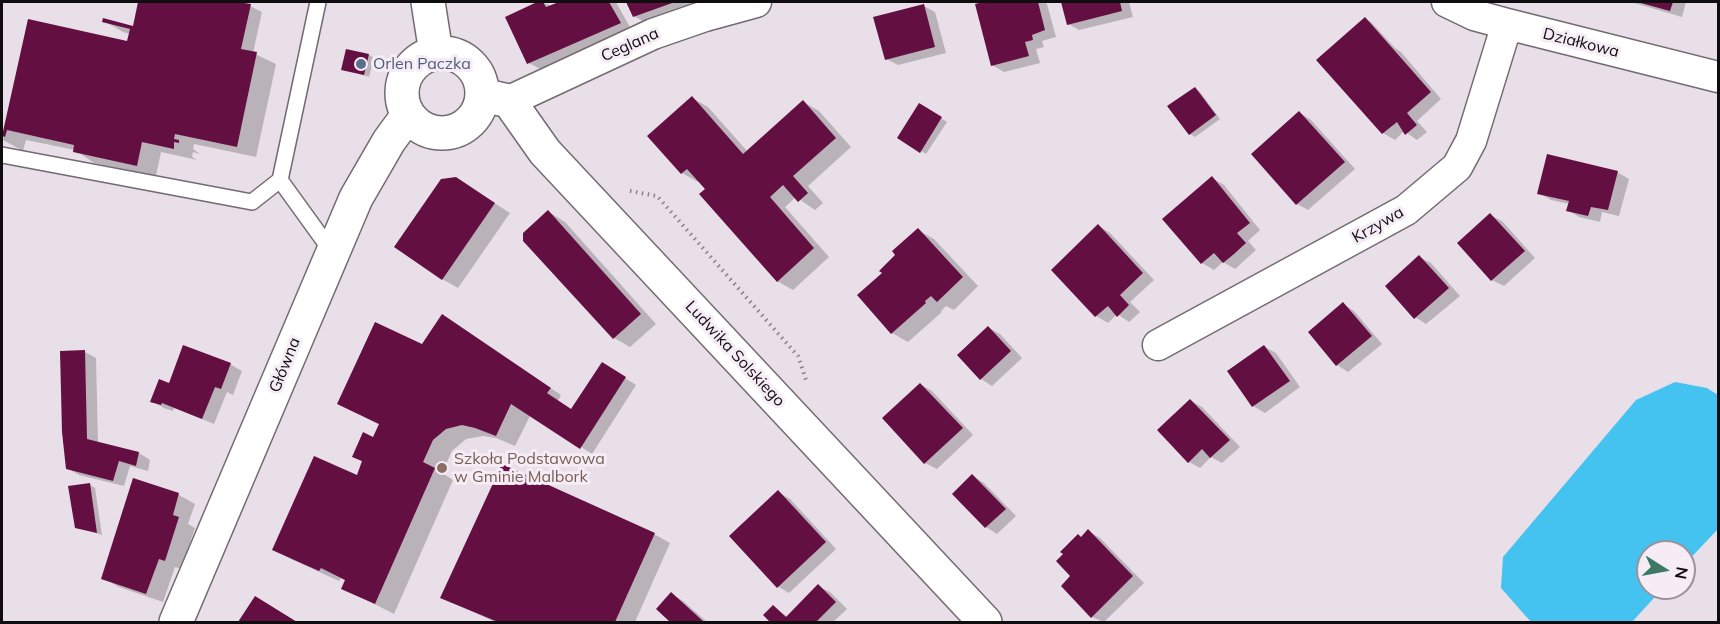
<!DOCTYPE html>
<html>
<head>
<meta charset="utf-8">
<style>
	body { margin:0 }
	#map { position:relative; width:1720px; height:624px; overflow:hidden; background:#e9dfe8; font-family:Mulish,sans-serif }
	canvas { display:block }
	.frame { position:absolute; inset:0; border:3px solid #100d10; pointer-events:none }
	.north { position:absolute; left:1636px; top:540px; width:60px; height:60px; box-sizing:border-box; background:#f6ecf6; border:2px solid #9a939a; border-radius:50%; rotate:101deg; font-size:16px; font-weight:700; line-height:24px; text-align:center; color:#100d10 }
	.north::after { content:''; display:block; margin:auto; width:21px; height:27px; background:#3d7a65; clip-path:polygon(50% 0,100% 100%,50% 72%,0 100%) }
</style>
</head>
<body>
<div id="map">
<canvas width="1720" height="624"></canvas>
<div class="frame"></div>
<div class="north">N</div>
</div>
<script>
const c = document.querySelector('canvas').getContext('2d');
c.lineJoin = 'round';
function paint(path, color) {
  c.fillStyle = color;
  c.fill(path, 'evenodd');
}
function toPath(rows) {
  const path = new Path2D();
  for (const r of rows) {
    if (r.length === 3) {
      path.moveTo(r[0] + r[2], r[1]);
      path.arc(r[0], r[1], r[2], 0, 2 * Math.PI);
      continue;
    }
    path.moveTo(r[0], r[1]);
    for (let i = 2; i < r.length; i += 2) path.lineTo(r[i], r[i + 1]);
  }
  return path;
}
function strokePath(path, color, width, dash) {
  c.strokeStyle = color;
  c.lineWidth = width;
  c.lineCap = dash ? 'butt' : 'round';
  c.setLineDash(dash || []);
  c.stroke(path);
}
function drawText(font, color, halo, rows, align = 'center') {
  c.font = font + ' Mulish,sans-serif';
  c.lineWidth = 6;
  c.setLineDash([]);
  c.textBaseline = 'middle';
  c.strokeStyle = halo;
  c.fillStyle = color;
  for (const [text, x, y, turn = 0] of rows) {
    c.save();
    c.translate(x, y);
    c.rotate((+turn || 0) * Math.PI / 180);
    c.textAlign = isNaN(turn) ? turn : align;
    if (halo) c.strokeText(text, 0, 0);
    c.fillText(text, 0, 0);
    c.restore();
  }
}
paint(toPath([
	[1675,382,1707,388,1718,395,1718,529,1684,565,1684,552,1648,552,1648,588,1663,588,1632,622,1531,622,1501,588,1503,557,1636,400]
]), '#44c3f0');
paint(toPath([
	[139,2,231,2,250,6,262,12,253,53,276,64,256,157,194,144,193,149,200,154,193,152,192,157,197,160,161,152,156,176,94,163,75,150,26,140,23,151,3,140,29,21,128,43,130,34,123,32,104,21,134,27],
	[541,2,552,6,563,2,616,2,631,29,540,69,529,63,507,18],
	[628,2,703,2,646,23,634,16],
	[989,2,1044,2,1047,4,1056,37,1042,41,1044,47,1036,49,1040,63,1004,72,992,65,977,5],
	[1062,2,1129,2,1133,17,1079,30,1068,24],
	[1631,2,1686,2,1682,17],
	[924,6,935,12,946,53,898,65,886,59],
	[1366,19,1371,22,1395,48,1401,52,1441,99,1417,121,1427,132,1417,140,1404,131,1395,140,1383,133],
	[369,55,374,58,369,77,343,69],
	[1195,88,1200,92,1220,119,1195,137,1190,134],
	[692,98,708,107,748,152,803,102,819,111,851,147,808,186,823,203,815,210,796,197,785,207,829,257,793,290,777,281,699,181,698,182,682,173],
	[920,105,947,122,926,154,899,138],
	[1300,113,1311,120,1355,169,1308,210,1297,204],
	[1617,172,1629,179,1619,216,1602,212,1600,222,1579,217,1568,210,1569,204,1551,200,1539,193],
	[1212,178,1224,185,1260,230,1248,241,1256,250,1235,269,1223,262,1214,270,1202,263,1165,219],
	[472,189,510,213,458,288,442,279],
	[549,212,565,222,656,324,630,347,614,338],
	[1490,215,1502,221,1535,258,1504,286,1492,280],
	[1099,226,1110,233,1154,280,1130,302,1140,312,1129,322,1117,314,1108,323,1096,316,1053,270],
	[918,230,934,239,978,286,954,310,946,306,941,311,942,312,908,342,892,333,884,273],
	[1419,257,1431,263,1460,296,1426,324,1415,317],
	[1343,304,1354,311,1382,344,1348,372,1337,365],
	[454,323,561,395,558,401,572,410,614,371,636,385,592,454,531,414,515,446,496,438,483,436,466,439,452,451,442,473,453,480,394,614,343,588,347,581,341,578,339,581,293,560,274,549,357,477,363,462,354,457,374,440,380,425,339,404],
	[989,328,1000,334,1022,358,992,386,981,379],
	[1265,347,1276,353,1300,387,1265,413,1253,406,1229,372],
	[85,352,96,358,98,443,139,453,150,460,148,471,130,466,124,486,79,475,67,468],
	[230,364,242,371,233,395,227,392,214,424,174,408,173,411,164,408,152,401,170,385],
	[920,384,932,391,973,435,937,469,925,463],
	[1191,401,1202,407,1240,447,1222,463,1211,457,1200,468,1189,462],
	[973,476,984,483,1016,516,997,534,986,527,954,494],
	[134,480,179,495,195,504,188,524,195,528,181,569,175,567,163,602,119,587,103,578],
	[89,484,95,488,102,535,76,527],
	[778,492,790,499,836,549,789,593,777,586],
	[1088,531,1100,538,1144,583,1104,622,1092,617,1072,576,1079,536,1082,538],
	[654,534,670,543,635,622,495,622,442,597],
	[818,586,830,592,847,609,833,622,772,622,765,615,773,607,788,617],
	[672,594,683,601,707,622,672,622,658,609],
	[255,598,267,604,295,622,240,622]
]), '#0003');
paint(toPath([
	[138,2,238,2,251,4,241,49,257,52,237,147,175,134,174,139,179,140,179,143,174,142,174,149,142,142,137,166,73,152,74,145,7,130,5,137,2,136,28,19,127,41,130,29,102,22,103,18,133,26],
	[537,2,543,2,546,7,559,2,609,2,621,23,527,64,505,17],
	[626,2,675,2,633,17],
	[983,2,1038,2,1045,30,1032,35,1033,40,1025,42,1029,56,991,66,975,4],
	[1061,2,1120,2,1122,11,1067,25],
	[1637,2,1673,2,1670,11],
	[924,4,935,47,885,60,873,17],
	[1365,17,1431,92,1407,113,1417,125,1405,135,1397,122,1382,134,1316,60],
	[346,49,369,54,364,75,341,70],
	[1195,87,1216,115,1189,135,1167,106],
	[692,96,743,154,803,100,836,138,793,176,808,193,798,202,783,185,770,197,814,248,777,282,699,194,705,189,687,169,681,174,647,136],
	[919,103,942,117,920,153,897,138],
	[1299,111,1345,162,1296,205,1251,154],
	[1547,154,1618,171,1608,210,1591,207,1588,216,1566,211,1569,201,1537,194],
	[1212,176,1250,223,1237,233,1246,243,1234,254,1223,263,1214,253,1201,264,1162,219],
	[456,177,495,203,442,280,394,247,441,179],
	[548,210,641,314,613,339,523,241,523,233],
	[1490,213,1525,251,1491,281,1457,243],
	[1098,224,1143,273,1120,295,1129,305,1117,317,1108,306,1095,317,1051,270],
	[918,228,963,277,937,302,931,296,925,301,926,303,891,334,857,295,882,273,879,271,895,255,892,251],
	[1419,255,1449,288,1414,319,1385,286],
	[1343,302,1372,336,1336,366,1308,332],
	[442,314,551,388,547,393,571,409,602,362,626,377,580,449,511,404,496,436,475,428,462,425,446,429,433,440,423,462,435,468,375,604,341,589,345,580,321,568,319,571,272,550,314,456,357,475,362,461,352,457,363,432,373,437,379,424,337,404,375,322,422,344],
	[988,326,1011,351,980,380,957,355],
	[183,345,231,363,221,389,215,387,202,419,162,403,161,405,150,402,159,379,169,383],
	[1264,345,1290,381,1252,407,1227,371],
	[85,350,87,439,139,452,136,466,119,461,113,481,66,469,62,432,60,351],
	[920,383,963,428,924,464,882,418],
	[1190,399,1230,440,1210,458,1202,449,1188,463,1157,430],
	[502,464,655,533,615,622,498,622,440,598],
	[972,474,1006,509,985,528,952,494],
	[133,478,179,493,173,515,179,517,165,561,159,559,146,594,101,579],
	[90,483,97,533,75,528,68,486],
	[778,490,826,542,777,588,729,536],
	[1088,529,1133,576,1091,618,1061,586,1070,576,1056,561,1063,554,1060,552,1078,534,1081,537],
	[818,584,836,602,816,622,770,622,763,615,773,605,786,617],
	[671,592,704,622,670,622,656,609],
	[255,596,297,622,238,622]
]), '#630f41');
const service = toPath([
	[2,155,252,202,280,180,318,2],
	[280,180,332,252]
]);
const minor = toPath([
	[1447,2,1474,15,1507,24,1718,77],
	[509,101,653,34,705,16,756,2],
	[1158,345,1406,210,1457,167,1471,141,1507,24]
]);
const tertiary = toPath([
	[428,2,436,53],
	[442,93,40],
	[482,95,509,101,545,152,985,622],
	[176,622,356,198,389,141,408,115]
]);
strokePath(service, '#736a72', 18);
strokePath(minor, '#736a72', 33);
strokePath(tertiary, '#736a72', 36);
strokePath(toPath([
	[630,191,657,196,798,356,806,380]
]), '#898288', 4, [1.5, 4.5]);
strokePath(service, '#fff', 15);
strokePath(minor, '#fff', 30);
strokePath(tertiary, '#fff', 33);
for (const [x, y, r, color] of [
	[361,64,6,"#5c6f8a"],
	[442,468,6,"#8d6e63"]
]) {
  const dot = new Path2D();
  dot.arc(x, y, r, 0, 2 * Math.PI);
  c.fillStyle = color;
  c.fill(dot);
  strokePath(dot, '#f6ecf6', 2);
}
drawText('16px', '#100d10', '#f6ecf6', [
	["Działkowa",1581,43,14],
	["Ceglana",630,45,-24],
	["Krzywa",1378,225,-30],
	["Ludwika Solskiego",735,354,47],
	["Główna",285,365,-68]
]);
drawText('16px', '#4e5e75', '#f6ecf6', [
	["Orlen Paczka",373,64]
], 'left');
drawText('16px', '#785e54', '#f6ecf6', [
	["Szkoła Podstawowa",454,459],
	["w Gminie Malbork",454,477]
], 'left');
</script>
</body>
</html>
